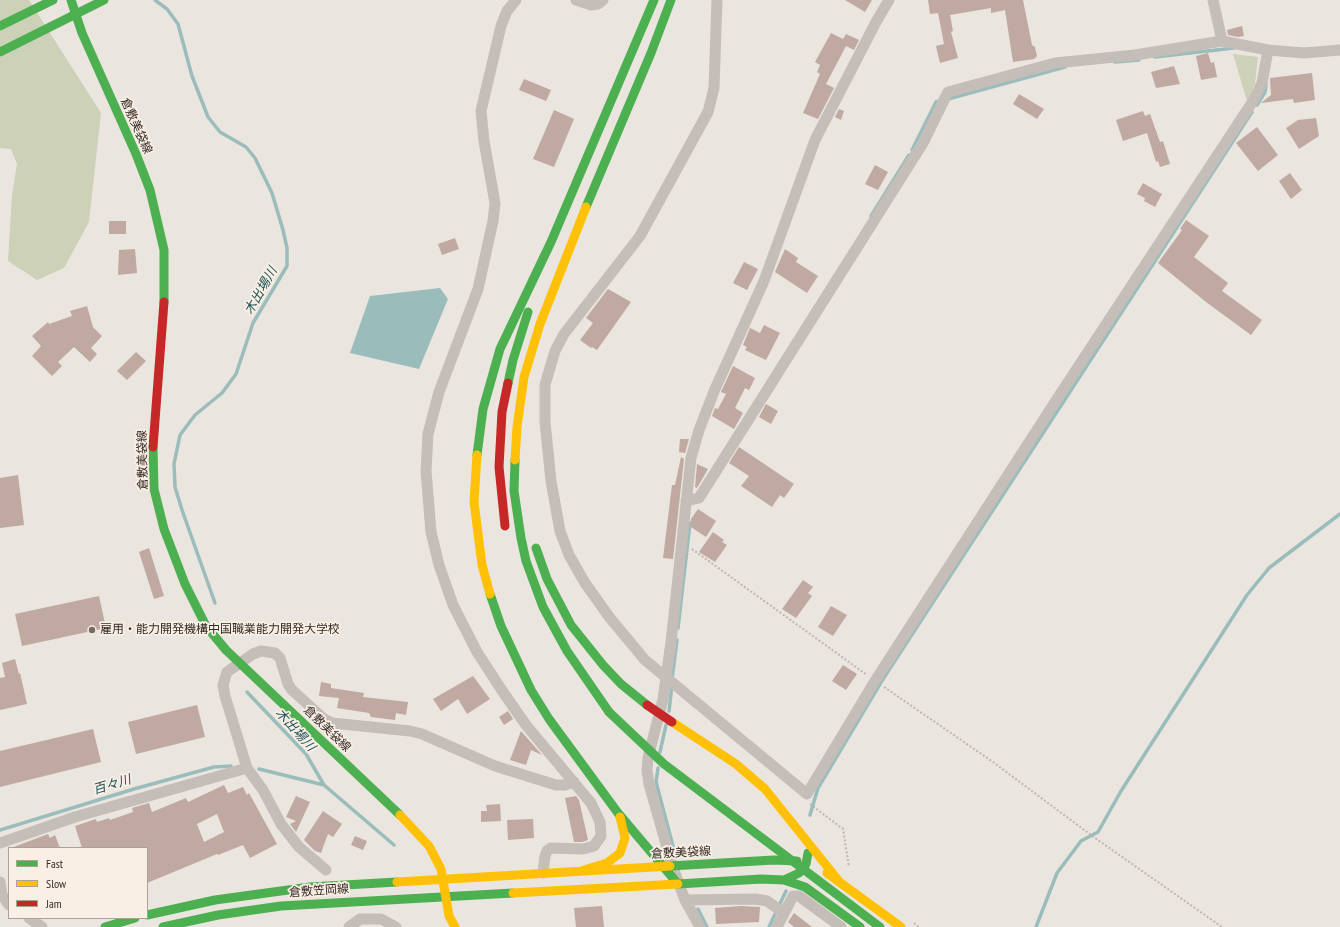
<!DOCTYPE html>
<html>
<head>
<meta charset="utf-8">
<style>
	body { margin:0 }
	#map { position:relative; width:1340px; height:927px; overflow:hidden; background:#ebe5df; font-family:"PT Sans Narrow",sans-serif }
	canvas { display:block }
	.legend { position:absolute; left:8px; top:847px; width:140px; height:72px; box-sizing:border-box; background:#f9efe5; border:1px solid #aba199; margin:0; padding:5px 7px; list-style:none; font-size:12px; color:#352b26 }
	.legend li { display:flex; align-items:center; gap:8px; height:20px }
	.legend b { width:20px; border:1px solid #aba199 }
</style>
</head>
<body>
<div id="map">
<canvas width="1340" height="927"></canvas>
<ul class="legend">
<li><b style="height:5px;background:#4caf50"></b>Fast</li>
<li><b style="height:5px;background:#ffc107"></b>Slow</li>
<li><b style="height:5px;background:#c62828"></b>Jam</li>
</ul>
</div>
<script>
const c = document.querySelector('canvas').getContext('2d');
c.lineJoin = 'round';
function paint(path, color) {
  c.fillStyle = color;
  c.fill(path, 'evenodd');
}
function toPath(rows) {
  const path = new Path2D();
  for (const r of rows) {
    path.moveTo(r[0], r[1]);
    for (let i = 2; i < r.length; i += 2) path.lineTo(r[i], r[i + 1]);
  }
  return path;
}
function strokePath(path, color, width, dash) {
  c.strokeStyle = color;
  c.lineWidth = width;
  c.lineCap = dash ? 'butt' : 'round';
  c.setLineDash(dash || []);
  c.stroke(path);
}
function drawText(font, color, halo, rows, align = 'center') {
  c.font = font + ' "PT Sans Narrow","Noto Sans JP",sans-serif';
  c.lineWidth = 3.5;
  c.setLineDash([]);
  c.textBaseline = 'middle';
  c.strokeStyle = halo;
  c.fillStyle = color;
  for (const [text, x, y, turn = 0] of rows) {
    c.save();
    c.translate(x, y);
    c.rotate((+turn || 0) * Math.PI / 180);
    c.textAlign = isNaN(turn) ? turn : align;
    if (halo) c.strokeText(text, 0, 0);
    c.fillText(text, 0, 0);
    c.restore();
  }
}
paint(toPath([
	[0,0,29,0,101,113,89,222,64,268,37,280,8,261,12,195,17,164,11,149,0,148],
	[1233,54,1258,57,1255,84,1247,101]
]), '#ccd1b8');
paint(toPath([
	[440,288,448,299,419,369,350,353,370,296]
]), '#9abdbc');
strokePath(toPath([
	[155,0,167,9,178,24,192,76,208,117,220,132,246,147,255,158,272,193,283,230,287,248,287,266,253,323,236,374,222,393,195,415,180,435,174,464,175,487,182,510,215,603],
	[1155,57,1234,48],
	[1115,62,1139,60],
	[948,99,1065,67],
	[1257,105,1265,92,1266,84],
	[912,150,936,102,942,100],
	[871,216,909,155],
	[678,628,690,523],
	[672,679,677,640],
	[247,692,306,754,324,785,394,845],
	[669,711,672,685],
	[660,752,666,725],
	[658,768,656,782,674,850],
	[259,769,324,785],
	[810,815,818,788,883,679,1252,112],
	[0,830,134,789,214,767,231,766],
	[698,909,707,927],
	[769,927,786,891],
	[1036,927,1057,873,1081,841,1098,832,1121,791,1247,595,1269,568,1340,514]
]), '#9abdbc', 3.5);
paint(toPath([
	[845,0,872,0,865,12],
	[928,0,1023,0,1032,45,1035,47,1037,56,1034,59,1013,62,1005,10,991,13,991,8,950,15,953,31,951,32,958,58,940,63,936,46,944,44,938,13,930,14],
	[1242,26,1244,36,1238,37,1228,35,1227,30],
	[831,33,843,39,846,34,859,40,854,50,846,46,826,84,834,88,818,119,803,113,820,74,817,72,820,65,815,62],
	[1208,53,1211,63,1214,62,1217,77,1201,80,1196,56],
	[1174,66,1180,84,1156,88,1151,72],
	[1312,73,1315,100,1294,103,1293,99,1261,103,1271,95,1270,78],
	[524,79,551,90,546,101,519,90],
	[1019,94,1044,109,1037,119,1013,104],
	[839,109,844,111,841,120,835,117],
	[554,110,574,119,554,167,533,159],
	[1143,111,1145,116,1150,114,1160,142,1163,141,1170,164,1160,167,1158,161,1156,162,1147,133,1123,141,1116,120],
	[1316,118,1319,136,1299,149,1286,128,1298,120],
	[1257,127,1278,155,1258,171,1236,143],
	[875,165,888,172,878,190,865,184],
	[1290,173,1302,190,1291,199,1279,181],
	[1143,183,1162,194,1155,207,1144,201,1145,198,1137,194],
	[1186,220,1209,236,1194,257,1228,283,1222,291,1262,320,1251,335,1206,302,1158,263,1182,230,1180,229],
	[109,221,126,221,126,234,109,234],
	[455,238,459,249,442,255,438,244],
	[135,249,137,273,118,275,119,250],
	[785,249,798,258,796,262,818,276,807,293,775,272],
	[744,262,758,269,747,290,733,283],
	[608,289,631,302,597,350,592,347,591,348,580,340,593,323,586,318],
	[87,306,93,327,102,336,91,348,97,354,90,362,74,347,58,362,62,366,52,376,32,356,41,346,32,336,48,322,49,324,72,316,70,311],
	[764,325,780,333,766,360,745,350,747,347,743,345,750,328,760,333],
	[136,352,146,361,127,380,117,371],
	[733,366,755,378,749,390,745,388,735,408,743,413,734,429,712,416,715,408,718,409,726,394,721,392],
	[766,404,778,411,771,424,759,417],
	[680,439,689,439,685,453,679,452],
	[739,447,794,484,784,498,780,495,772,507,741,486,749,476,729,463],
	[681,457,684,459,673,559,663,558,672,485,675,485],
	[697,464,708,469,697,488,695,487],
	[18,475,24,525,0,528,0,478],
	[698,509,716,521,706,537,691,527,691,519],
	[713,532,724,540,722,542,727,545,715,562,699,552],
	[149,548,164,596,154,599,139,552],
	[803,580,813,587,808,593,812,596,796,618,782,609],
	[99,596,106,628,22,646,15,614],
	[831,606,847,615,833,636,818,627],
	[15,659,19,674,20,673,27,704,0,710,0,678,5,677,2,663],
	[843,665,857,674,846,690,832,681],
	[473,676,490,699,467,714,458,699,441,711,433,699],
	[321,682,331,684,331,688,364,693,363,697,408,702,406,715,396,713,395,720,371,717,369,713,337,708,339,698,319,696],
	[197,705,205,737,136,754,128,722],
	[508,711,513,719,504,725,499,717],
	[93,729,101,762,0,787,0,751],
	[521,731,542,755,531,750,526,765,510,760],
	[224,785,228,793,243,787,247,795,249,793,277,844,250,858,243,845,218,855,217,854,147,883,147,848,82,848,75,826,96,819,97,822,109,818,110,820,133,812,132,808,149,803,152,812,186,798,188,802],
	[217,814,224,832,204,842,197,824],
	[296,796,310,802,296,832,290,824,296,821,286,817],
	[576,796,579,800,588,840,582,842,574,842,565,798],
	[500,804,501,821,481,822,481,811,487,811,486,805],
	[323,811,342,824,333,837,328,834,321,853,315,851,304,840],
	[533,819,534,838,508,840,507,820],
	[48,834,50,838,55,835,60,848,11,848],
	[355,836,367,841,363,850,351,845],
	[602,906,604,927,576,927,574,908],
	[741,906,760,907,759,922,716,924,715,908],
	[794,913,812,927,794,927,788,922]
]), '#bfa9a0');
strokePath(toPath([
	[692,549,867,675],
	[884,687,993,762,1095,838,1222,927],
	[810,804,843,829,849,867],
	[914,923,919,927]
]), '#bdb6b1', 2, [2, 2]);
strokePath(toPath([
	[516,0,507,11,501,26,481,111,484,141,495,203,493,221,478,289,439,392,428,434,426,471,431,532,439,565,453,605,477,652,503,692,526,725,591,803,600,822,601,836,594,846,583,849,551,848,547,851,545,856,543,873],
	[576,0,591,5,598,4,603,0],
	[717,0,714,88,708,112,640,236,564,334,555,351,545,385,545,422,551,481,560,531,569,555,585,583,610,618,645,660,807,794,875,681,1057,399,1253,101,1262,83,1268,50],
	[1213,0,1222,41,1268,50,1304,53,1340,50],
	[686,501,699,498,923,143,948,92,1055,63,1135,55,1222,41],
	[0,843,75,817,247,768],
	[326,870,299,847,281,824,263,790,247,768,225,696,223,685,227,672,253,654,261,651,275,653,280,658,288,684,292,690,324,719,332,723,410,731,422,734,495,766,556,785,565,785,574,782],
	[0,882,2,895,9,905],
	[685,900,756,899,767,901,784,913],
	[29,918,42,927],
	[349,927,360,919,381,919,396,927],
	[700,927,685,900,672,865,649,784,647,770,648,758,663,699,671,642,691,458,699,430,715,389,764,281,815,140,876,22,889,0],
	[777,927,793,896,799,896,841,927]
]), '#c4bdb8', 11);
strokePath(toPath([
	[71,0,82,33,136,154,150,190,164,250,164,302],
	[0,26,53,0],
	[586,207,651,53,671,0],
	[508,383,513,360,528,312],
	[153,447,154,489,164,529,185,584,206,626,226,650,400,815],
	[477,455,483,409,500,349,551,242,654,0],
	[515,460,514,491,521,538,526,561,543,607,567,651,609,712],
	[536,548,547,579,571,625,603,665,621,684,647,705],
	[490,594,501,626,531,690,549,719,618,813,678,884],
	[670,866,774,860,797,861],
	[784,880,799,873,806,864,808,853],
	[678,884,761,879,784,880,805,887,860,927],
	[147,915,215,900,310,887,397,882],
	[105,927,135,918],
	[163,927,218,915,281,906,513,893]
]), '#4caf50', 9);
strokePath(toPath([
	[477,455,474,502,482,565,490,594],
	[515,460,517,427,524,377,540,324,586,207],
	[672,722,736,764,765,789,838,880],
	[400,815,429,846,441,869,449,916,455,927],
	[584,870,607,863,620,853,625,838,620,817],
	[827,873,901,927],
	[397,882,670,866],
	[513,893,678,884]
]), '#ffc107', 9);
strokePath(toPath([
	[153,447,164,302],
	[505,526,499,467,502,412,508,383]
]), '#c62828', 9);
strokePath(toPath([
	[0,52,104,0],
	[609,712,664,764,880,927]
]), '#4caf50', 9);
strokePath(toPath([
	[647,705,672,722]
]), '#c62828', 9);
for (const [x, y, r, color] of [
	[92,630,4,"#756c67"]
]) {
  const dot = new Path2D();
  dot.arc(x, y, r, 0, 2 * Math.PI);
  c.fillStyle = color;
  c.fill(dot);
  strokePath(dot, '#f9efe5', 1.5);
}
drawText('12px', '#352b26', '#f9efe5', [
	["倉敷美袋線",136,126,66],
	["倉敷美袋線",143,460,-91],
	["倉敷美袋線",327,729,44],
	["倉敷美袋線",681,853,-3],
	["倉敷笠岡線",319,891,-4]
]);
drawText('12px', '#352b26', '#f9efe5', [
	["雇用・能力開発機構中国職業能力開発大学校",100,630]
], 'left');
drawText('italic 13px', '#1d5255', '#f9efe5', [
	["木出場川",261,291,-60],
	["木出場川",295,730,48],
	["百々川",112,785,-17]
]);
</script>
</body>
</html>
